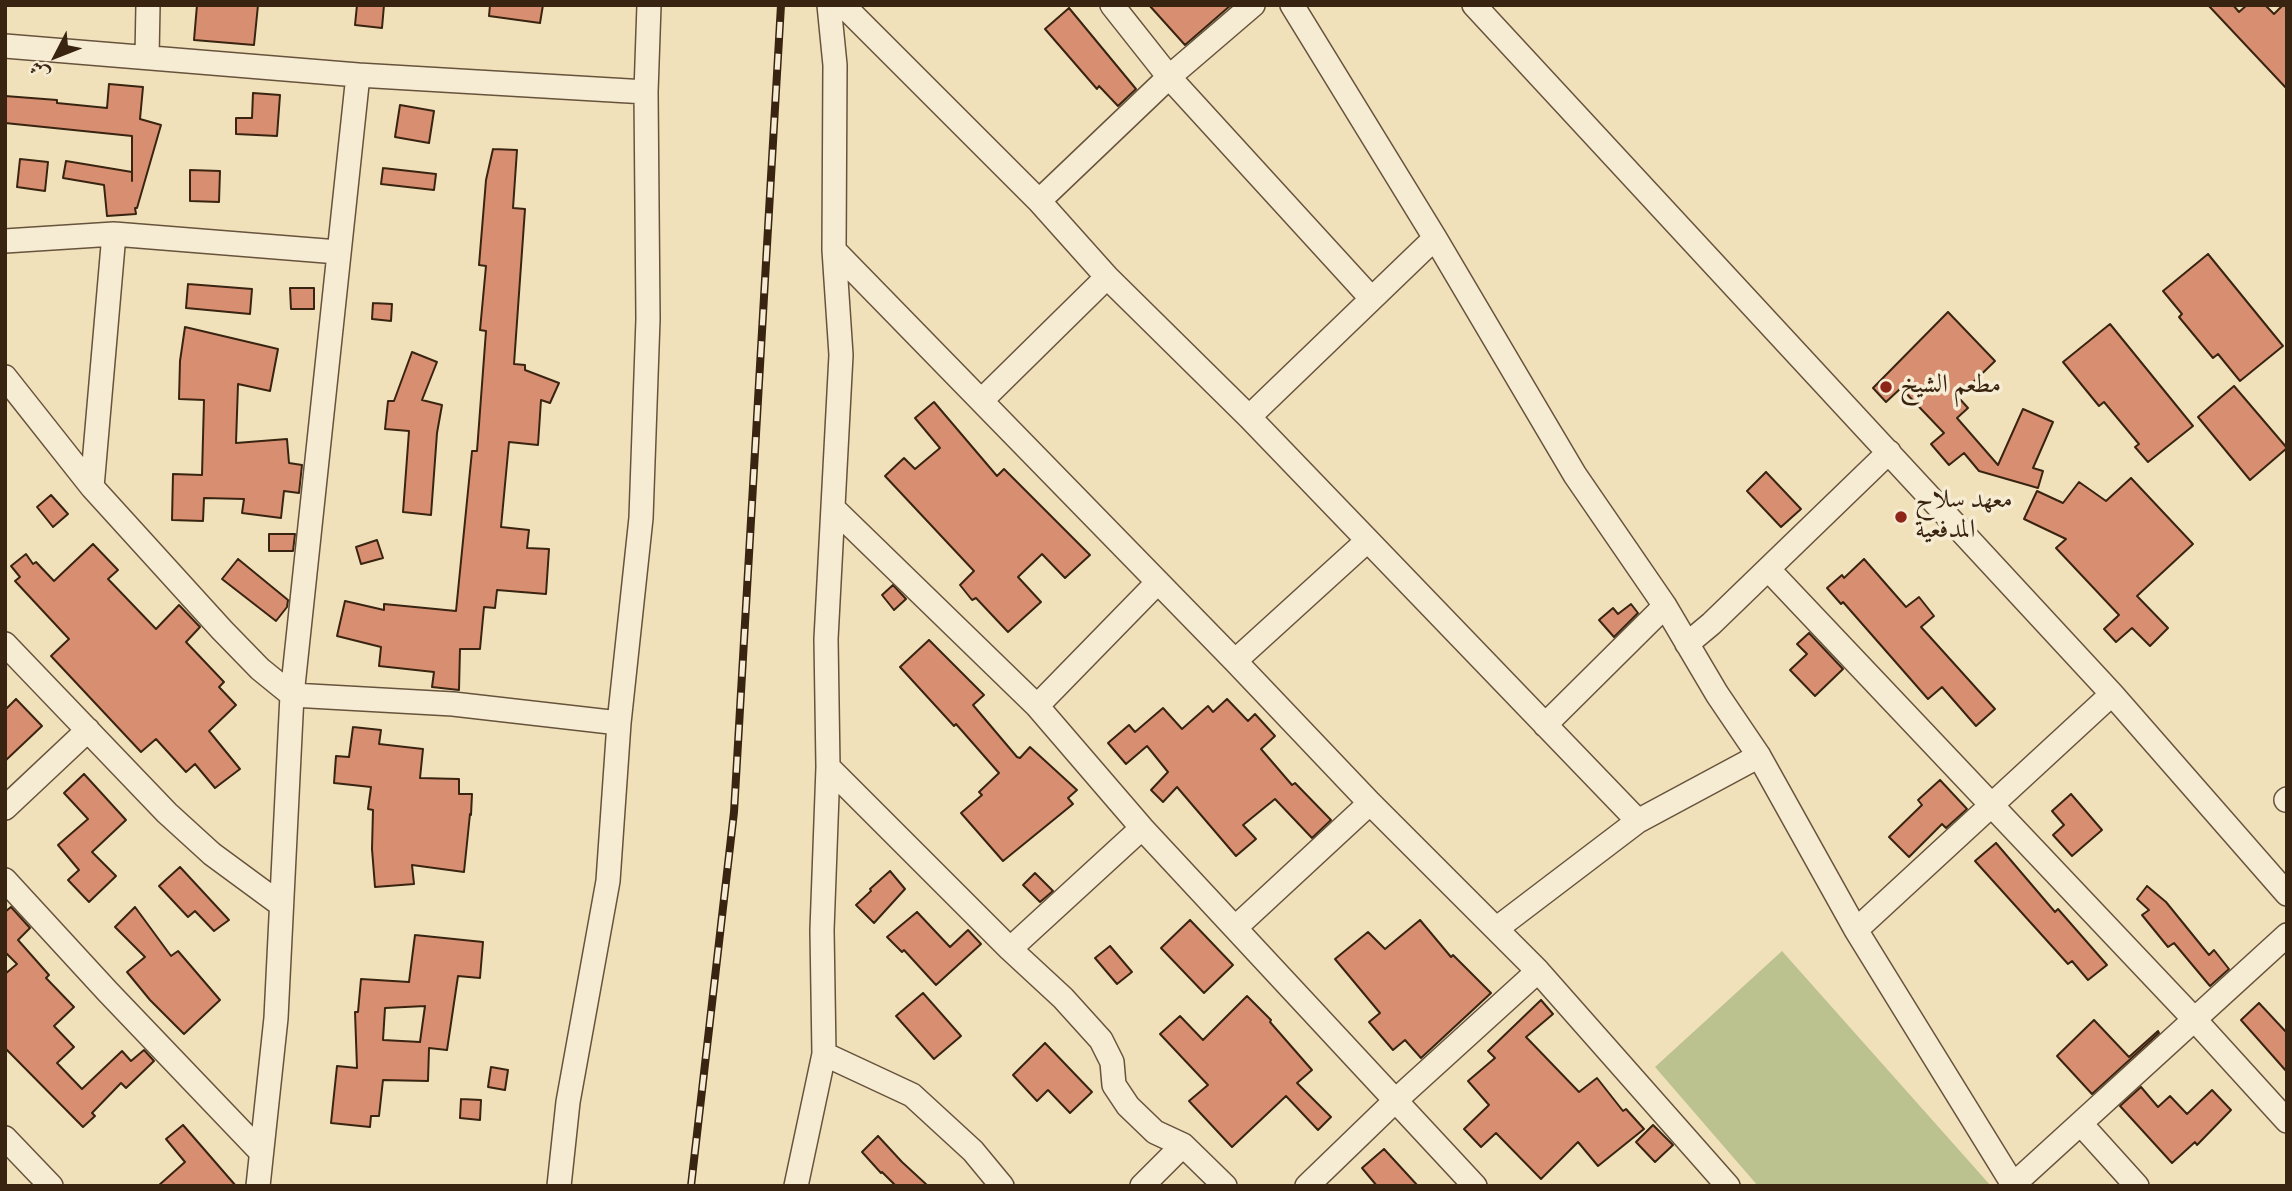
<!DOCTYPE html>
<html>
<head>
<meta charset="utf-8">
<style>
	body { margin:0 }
	#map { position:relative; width:2292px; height:1191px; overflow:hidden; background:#f1e1bb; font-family:"IM FELL DW Pica",Amiri,serif }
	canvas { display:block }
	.frame { position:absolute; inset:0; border:7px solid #392411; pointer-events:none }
	.north { position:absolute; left:21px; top:21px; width:70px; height:70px; -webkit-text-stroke:5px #f6ecd3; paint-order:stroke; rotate:228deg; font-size:19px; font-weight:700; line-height:28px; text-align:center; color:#392411 }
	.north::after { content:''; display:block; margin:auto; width:24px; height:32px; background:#392411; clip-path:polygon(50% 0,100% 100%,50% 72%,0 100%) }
</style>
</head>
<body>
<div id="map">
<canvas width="2292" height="1191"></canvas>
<div class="frame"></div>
<div class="north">ش</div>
</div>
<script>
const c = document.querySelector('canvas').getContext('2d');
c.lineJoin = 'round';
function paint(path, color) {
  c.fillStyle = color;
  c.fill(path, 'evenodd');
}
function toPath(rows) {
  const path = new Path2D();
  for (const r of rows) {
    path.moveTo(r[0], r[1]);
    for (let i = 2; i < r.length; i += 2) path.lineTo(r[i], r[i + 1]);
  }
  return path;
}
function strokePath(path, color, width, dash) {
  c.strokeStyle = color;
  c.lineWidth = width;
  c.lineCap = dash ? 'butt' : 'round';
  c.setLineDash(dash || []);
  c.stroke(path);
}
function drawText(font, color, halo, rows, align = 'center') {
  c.font = font + ' "IM FELL DW Pica",Amiri,serif';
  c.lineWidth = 7;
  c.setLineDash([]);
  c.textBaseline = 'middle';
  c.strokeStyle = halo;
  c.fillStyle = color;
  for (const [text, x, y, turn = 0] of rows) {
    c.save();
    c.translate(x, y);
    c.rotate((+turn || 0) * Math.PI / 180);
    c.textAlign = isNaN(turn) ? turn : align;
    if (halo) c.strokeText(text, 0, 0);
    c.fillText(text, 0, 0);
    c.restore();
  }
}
paint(toPath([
	[1782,951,1991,1186,1758,1186,1655,1067]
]), '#bbc290');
const building = toPath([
	[197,5,258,5,254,45,194,40,197,5],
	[357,5,384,5,382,28,355,25,357,5],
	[490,5,543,5,540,23,489,16,490,5],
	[1149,5,1231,5,1185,45,1149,5],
	[2208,5,2233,5,2239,12,2247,5,2265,5,2274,14,2283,5,2287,5,2287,89,2208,5],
	[1069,8,1136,89,1118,106,1099,86,1097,89,1045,29,1069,8],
	[109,84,143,87,140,119,161,125,137,208,135,208,136,214,107,216,104,185,63,178,66,161,132,172,132,181,132,136,5,123,5,96,57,100,57,103,107,108,109,84],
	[253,93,280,95,277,136,236,134,236,118,252,118,253,93],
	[400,105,434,111,429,143,395,137,400,105],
	[493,149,517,150,513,208,525,209,514,364,525,365,525,370,559,383,550,403,541,400,538,445,509,442,501,527,529,530,527,548,549,549,546,594,497,590,495,608,484,607,480,649,460,649,459,690,432,687,434,672,379,666,381,647,337,636,345,601,384,610,384,604,456,611,472,451,477,451,486,331,480,330,486,266,479,265,486,180,493,149],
	[20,159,48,162,45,191,17,187,20,159],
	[383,168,436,174,434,190,381,184,383,168],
	[190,170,220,171,219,202,190,201,190,170],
	[2208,254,2283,346,2240,381,2218,354,2213,358,2179,317,2182,314,2163,291,2208,254],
	[188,284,252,289,250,314,186,308,188,284],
	[290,288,314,288,314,309,291,309,290,288],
	[373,303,392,304,391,321,372,319,373,303],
	[1948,312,1995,361,1958,397,1968,408,1957,418,1998,465,2023,409,2053,422,2033,468,2043,471,2038,488,1979,471,1964,453,1949,465,1931,444,1944,433,1901,388,1886,402,1873,388,1948,312],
	[2110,324,2193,426,2148,462,2135,447,2139,444,2104,402,2099,406,2063,362,2110,324],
	[185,327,278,349,270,391,238,384,236,443,287,439,289,463,302,465,299,493,284,491,281,518,242,513,244,499,204,498,203,521,172,520,173,474,202,475,204,400,179,399,180,361,185,327],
	[412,352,437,362,422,400,442,405,437,433,431,515,403,512,409,431,385,429,388,401,394,401,412,352],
	[2234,386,2287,448,2250,480,2198,417,2234,386],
	[934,402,997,476,1004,469,1090,555,1065,578,1042,554,1018,577,1041,602,1008,632,976,598,972,600,960,585,974,571,885,476,904,458,915,469,940,448,915,418,934,402],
	[1766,472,1801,509,1781,527,1747,491,1766,472],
	[2131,478,2193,544,2137,596,2168,628,2150,646,2132,628,2116,642,2104,629,2119,615,2056,548,2066,539,2024,519,2037,491,2063,503,2079,482,2106,501,2131,478],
	[51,495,68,514,53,527,37,507,51,495],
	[269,534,295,534,293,551,269,551,269,534],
	[377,540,383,558,361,564,356,547,377,540],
	[93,544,118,570,108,579,156,629,179,605,200,627,186,642,224,682,219,687,236,705,209,731,240,769,215,788,195,764,186,772,156,739,141,752,51,656,69,639,15,581,20,577,11,566,26,554,33,564,36,562,54,581,93,544],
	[238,559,288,600,287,607,276,621,222,579,238,559],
	[1864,559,1906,607,1919,597,1934,616,1921,627,1995,709,1976,726,1942,687,1928,699,1843,602,1841,604,1827,588,1842,575,1844,578,1864,559],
	[893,585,906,599,894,610,882,595,893,585],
	[1631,604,1638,613,1614,637,1599,620,1613,608,1618,614,1631,604],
	[1809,633,1843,669,1815,696,1790,670,1807,654,1797,644,1809,633],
	[929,640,984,695,973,705,1017,757,1020,758,1030,747,1077,790,1068,798,1073,804,1003,861,961,813,982,795,979,792,999,773,956,724,954,726,900,667,929,640],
	[16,699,42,726,5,761,5,710,16,699],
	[1227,699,1248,721,1255,714,1275,736,1261,749,1292,785,1295,783,1331,820,1312,838,1275,799,1243,825,1256,839,1236,856,1177,787,1163,802,1151,790,1168,772,1147,746,1126,764,1108,743,1129,725,1135,732,1163,708,1182,729,1208,706,1213,712,1227,699],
	[353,727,381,730,379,744,423,749,420,778,459,779,459,794,472,794,471,815,470,814,464,872,412,865,414,884,375,887,372,849,373,810,368,809,371,787,334,783,336,756,349,757,353,727],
	[84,774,126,820,92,852,116,876,89,902,68,880,79,870,58,845,88,819,64,793,84,774],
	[1940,780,1967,809,1946,828,1942,824,1909,857,1889,837,1922,805,1918,800,1940,780],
	[2071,794,2102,830,2072,856,2053,835,2064,825,2052,811,2071,794],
	[1996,843,2055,912,2058,909,2107,965,2088,980,2072,961,2068,964,1975,861,1996,843],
	[180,867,229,920,214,931,195,911,188,917,159,886,180,867],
	[890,871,905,889,874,923,856,905,871,891,870,889,890,871],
	[1035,873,1053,891,1040,902,1023,885,1035,873],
	[2147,886,2166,902,2209,955,2214,950,2229,969,2210,986,2174,943,2168,947,2142,915,2149,910,2137,899,2147,886],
	[11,907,30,928,18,940,49,975,46,978,74,1007,54,1026,74,1047,57,1063,82,1089,122,1051,131,1061,144,1050,154,1061,126,1088,121,1083,92,1113,95,1116,83,1127,5,1048,5,974,17,964,5,952,5,912,11,907],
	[135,907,171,956,178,951,220,1000,184,1034,150,1000,127,972,145,957,115,927,135,907],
	[917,912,950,947,968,930,981,944,936,985,904,950,902,952,887,937,917,912],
	[1190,920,1233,965,1204,993,1161,948,1190,920],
	[1420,920,1451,957,1453,955,1491,993,1421,1058,1405,1040,1393,1050,1369,1022,1380,1013,1335,959,1368,932,1385,949,1420,920],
	[415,935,483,942,480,978,458,976,447,1050,429,1048,428,1081,383,1080,379,1116,371,1116,370,1127,331,1123,337,1066,357,1068,355,1012,358,1012,361,979,409,982,415,935],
	[425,1006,420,1042,383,1040,385,1008,425,1006],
	[1110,946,1132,972,1117,984,1095,958,1110,946],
	[923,993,961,1036,934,1059,896,1016,923,993],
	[1247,996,1271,1020,1270,1022,1312,1070,1297,1083,1331,1117,1318,1130,1286,1096,1232,1147,1189,1101,1208,1085,1160,1034,1180,1016,1203,1040,1247,996],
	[1541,1000,1553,1014,1526,1037,1579,1092,1597,1078,1623,1111,1626,1109,1644,1129,1598,1166,1578,1142,1541,1179,1496,1133,1481,1147,1464,1129,1489,1105,1468,1081,1495,1058,1488,1051,1541,1000],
	[2259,1003,2287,1033,2287,1072,2241,1020,2259,1003],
	[2094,1020,2129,1057,2158,1031,2159,1033,2092,1094,2057,1056,2094,1020],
	[1045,1043,1092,1092,1070,1113,1048,1090,1037,1101,1013,1075,1045,1043],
	[491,1067,508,1070,505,1090,488,1087,491,1067],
	[2141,1087,2158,1107,2170,1096,2187,1114,2212,1090,2231,1110,2197,1145,2195,1142,2172,1163,2120,1106,2141,1087],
	[461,1099,481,1100,480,1120,460,1118,461,1099],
	[183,1125,236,1186,158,1186,185,1162,166,1139,183,1125],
	[1653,1125,1673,1145,1655,1162,1636,1142,1653,1125],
	[878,1136,902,1162,928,1186,896,1186,882,1172,881,1173,862,1152,878,1136],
	[1384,1149,1418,1186,1377,1186,1362,1168,1384,1149]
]);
paint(building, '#d88f71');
strokePath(building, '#392411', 2);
const minor = toPath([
	[843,5,1039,201,1107,277,1249,417,1638,821],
	[1112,5,1169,77,1371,298],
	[1292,5,1435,238,1575,475,1665,606,1717,694,1759,756,1856,930,2014,1186],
	[1474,5,2112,694,2287,894],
	[5,46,358,75,646,92],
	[147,57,148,5],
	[1039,201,1169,77,1253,5],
	[5,241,114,234,338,252],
	[834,250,1235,661,1370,803,1538,971,1728,1186],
	[5,377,92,487,222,630,260,669,292,695,453,704,619,723],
	[982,400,1107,277],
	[1249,417,1435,238],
	[92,487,114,234],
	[833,508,1037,706,1142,828,1475,1186],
	[1768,569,2195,1020,2287,1121],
	[5,644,167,813,212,854,280,904],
	[1687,644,1711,624,1889,452],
	[1235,661,1367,541],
	[1037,706,1158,582],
	[1545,725,1665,606],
	[828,767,1010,949,1063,998,1101,1040,1112,1062,1114,1085,1128,1106,1155,1132,1183,1145,1225,1186],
	[2286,800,2287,799],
	[5,808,88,730],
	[5,880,108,992,261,1152],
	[1235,928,1370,803],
	[1496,929,1638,821,1759,756],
	[1856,930,2112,694],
	[1010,949,1142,828],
	[824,1054,912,1095,973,1151,1002,1186],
	[2081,1124,2137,1186],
	[5,1138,51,1186],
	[2014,1184,2287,935],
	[258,1186,276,1018,292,695,358,75],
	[559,1186,568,1102,608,881,619,723,641,518,648,319,646,92,649,5],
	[796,1186,824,1054,822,930,828,767,826,639,841,355,834,250,835,65,829,5],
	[1142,1186,1183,1145],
	[1307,1186,1396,1100,1538,971]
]);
strokePath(minor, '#67533c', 26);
strokePath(minor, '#f6ecd3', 23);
const rail = toPath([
	[691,1186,734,812,781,5]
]);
strokePath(rail, '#392411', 8);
strokePath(rail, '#f6ecd3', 5, [16]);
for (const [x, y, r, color] of [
	[1886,387,7,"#8f2418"],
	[1901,517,7,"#8f2418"]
]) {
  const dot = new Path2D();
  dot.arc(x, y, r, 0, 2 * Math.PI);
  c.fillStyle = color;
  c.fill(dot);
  strokePath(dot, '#f6ecd3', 2.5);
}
drawText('26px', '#392411', '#f6ecd3', [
	["مطعم الشيخ",1900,387],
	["معهد سلاح",1915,502],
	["المدفعية",1915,532]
], 'left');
</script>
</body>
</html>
